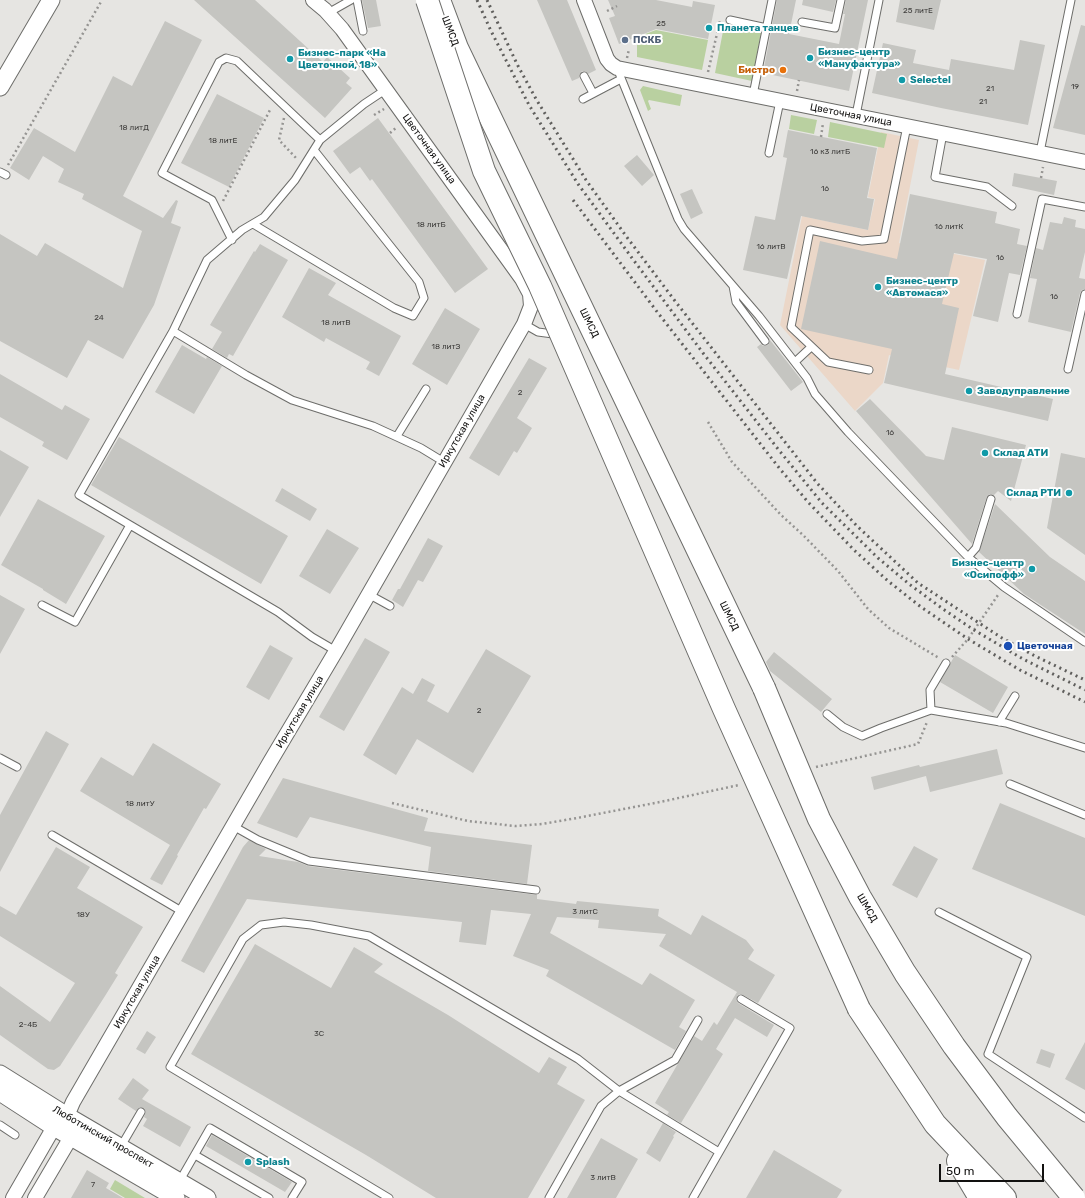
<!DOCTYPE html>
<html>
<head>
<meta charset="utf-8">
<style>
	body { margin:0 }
	#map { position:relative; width:1085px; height:1198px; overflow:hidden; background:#e6e5e2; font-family:Rubik,sans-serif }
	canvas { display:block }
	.scale { position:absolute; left:939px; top:1164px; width:105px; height:18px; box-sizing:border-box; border:2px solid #121110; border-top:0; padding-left:5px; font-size:12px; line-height:14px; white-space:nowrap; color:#121110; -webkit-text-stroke:3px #fff; paint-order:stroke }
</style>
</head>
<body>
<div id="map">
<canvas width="1085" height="1198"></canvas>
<div class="scale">50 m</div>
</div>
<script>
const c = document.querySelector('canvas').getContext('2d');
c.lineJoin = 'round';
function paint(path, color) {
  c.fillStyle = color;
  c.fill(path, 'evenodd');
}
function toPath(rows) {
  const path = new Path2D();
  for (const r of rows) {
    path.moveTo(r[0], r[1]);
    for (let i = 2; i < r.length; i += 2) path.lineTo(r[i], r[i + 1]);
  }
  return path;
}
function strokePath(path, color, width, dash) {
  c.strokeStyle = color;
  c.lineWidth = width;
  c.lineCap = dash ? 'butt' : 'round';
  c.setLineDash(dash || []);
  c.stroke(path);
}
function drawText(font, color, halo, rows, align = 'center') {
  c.font = font + ' Rubik,sans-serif';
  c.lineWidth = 4;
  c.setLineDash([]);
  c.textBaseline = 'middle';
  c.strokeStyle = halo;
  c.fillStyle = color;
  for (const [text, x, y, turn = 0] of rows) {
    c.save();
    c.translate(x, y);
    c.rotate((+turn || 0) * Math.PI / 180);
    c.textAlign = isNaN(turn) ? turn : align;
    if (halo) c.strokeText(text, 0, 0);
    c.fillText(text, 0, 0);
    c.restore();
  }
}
paint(toPath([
	[881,132,919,140,899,243,985,260,959,370,889,355,883,383,855,411,780,325,802,216,868,230,875,199,868,197]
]), '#ebd7c8');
paint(toPath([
	[724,26,761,33,752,81,715,73],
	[656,30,708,40,702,70,637,57,637,37],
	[643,86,682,95,680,106,649,100,648,101,651,109,648,111,640,90],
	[791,115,817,120,814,134,789,129],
	[830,122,887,134,884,148,828,137],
	[115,1180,145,1198,125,1198,110,1189]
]), '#b9d0a0');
paint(toPath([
	[194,0,255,0,323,62,327,57,350,78,346,83,352,88,325,118],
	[362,0,376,0,381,26,368,28],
	[537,0,567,0,596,70,588,74,586,72,582,71,580,74,579,78,572,81],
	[608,0,656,0,692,7,693,1,715,5,708,39,656,29,619,44,609,18,615,16],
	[777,0,796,0,789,34,839,44,845,14,843,14,846,0,868,0,849,91,763,73],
	[803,0,836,0,833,12,802,5],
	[900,0,941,0,934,30,896,22],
	[165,21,202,40,123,196,163,218,176,200,178,201,171,223,181,227,154,305,123,359,88,340,67,378,0,341,0,234,37,256,45,243,123,288,142,231,82,199,84,194,58,182,64,169,43,156,29,180,10,168,34,128,75,152,113,76,132,86],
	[1081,25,1085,26,1085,135,1053,128],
	[1020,40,1045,45,1028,125,941,108,872,93,883,43,916,50,913,63,949,70,951,59,1014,70],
	[217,94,264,118,229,187,181,163],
	[378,118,488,269,455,293,372,179,370,181,360,167,350,174,333,151],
	[788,130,877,148,867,198,874,199,868,230,801,216,787,279,743,270,755,216,775,220,787,158,783,157],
	[637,155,654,175,642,186,624,166],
	[1014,173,1057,181,1054,195,1012,186],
	[692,189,703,213,691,219,680,194],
	[910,194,997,212,995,223,1020,229,1017,244,1027,246,1020,275,1009,273,998,322,973,316,987,259,954,253,942,304,959,308,945,374,1053,399,1048,421,884,383,892,349,801,329,820,241,897,259],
	[1064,217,1076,220,1075,227,1085,229,1085,252,1079,278,1085,279,1085,289,1082,290,1080,293,1071,332,1028,322,1037,279,1030,278,1036,248,1043,250,1050,222,1062,224],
	[260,244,288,260,233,356,229,354,227,358,212,349,222,332,210,325,254,251,255,252],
	[309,268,336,283,328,295,401,336,379,376,366,369,370,362,326,338,324,342,282,317],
	[445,308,480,329,447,385,412,364],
	[770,340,803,382,791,391,757,347,761,344,763,346,768,345],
	[182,345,206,359,207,357,222,366,194,414,155,392],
	[529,358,547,368,517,418,532,428,517,453,514,451,499,476,469,458],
	[0,374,62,410,65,405,90,419,67,460,42,446,44,442,0,417],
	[870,399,926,456,944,460,952,427,1026,445,1011,501,998,491,994,495,990,494,987,496,972,544,856,411],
	[119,437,288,536,261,584,91,485],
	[0,450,29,467,0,517],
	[1061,453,1085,458,1085,555,1047,528],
	[282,488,317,509,310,521,275,501],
	[38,499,105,536,66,604,43,590,43,589,1,565],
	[995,504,1050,557,1085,581,1085,634,1024,594,979,552],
	[327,529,359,548,330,594,299,576],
	[428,538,443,546,423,582,418,580,403,607,392,600,398,589,400,589],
	[0,595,25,609,0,654],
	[365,638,390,652,344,731,319,717],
	[270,645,293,658,269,700,246,687],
	[486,649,531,676,473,773,417,739,396,775,363,755,402,687,413,694,422,678,435,685,427,701,448,713],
	[774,652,832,699,821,712,770,671,766,662],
	[955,655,1008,687,993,713,940,682],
	[46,731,69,744,0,872,0,815],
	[153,743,221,784,206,809,204,808,177,855,178,856,162,885,150,879,170,845,80,791,101,757,133,776],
	[997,749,1003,774,930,792,926,776,874,790,871,777,919,765,920,767],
	[283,778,428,818,424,831,532,845,527,884,428,871,431,847,310,817,297,838,257,823],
	[1000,803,1085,838,1085,916,972,869],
	[249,840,266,849,259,856,298,862,308,866,537,895,537,899,576,904,577,901,659,909,658,916,691,935,702,915,746,940,754,950,748,959,775,975,758,1003,741,994,738,995,736,999,738,1003,774,1025,767,1037,735,1018,716,1049,723,1054,681,1123,667,1115,669,1112,655,1103,694,1036,702,1041,714,1022,717,1025,737,992,659,946,666,934,598,928,599,920,557,917,550,933,642,985,650,973,695,1000,679,1027,686,1031,675,1050,546,976,549,970,513,956,531,914,491,910,486,945,459,942,462,922,247,899,204,973,181,961,243,847],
	[914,846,938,859,917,898,892,885],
	[56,847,90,867,77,888,143,927,115,973,118,975,105,996,60,1066,54,1070,48,1069,0,1035,0,986,50,1022,75,983,0,936,0,906,16,915],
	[255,944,331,988,354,947,383,964,374,972,448,1015,539,1073,549,1057,567,1067,557,1084,585,1100,528,1198,436,1198,366,1155,191,1054],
	[147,1031,156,1037,145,1054,136,1049],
	[1085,1042,1085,1090,1065,1079],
	[1041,1049,1055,1054,1050,1068,1036,1063],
	[133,1078,149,1090,142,1099,191,1127,180,1147,143,1126,147,1119,144,1117,146,1112,144,1108,139,1108,136,1111,118,1099],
	[663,1123,676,1132,673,1136,674,1137,660,1162,646,1153],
	[212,1135,292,1182,285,1192,206,1146],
	[601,1138,638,1159,616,1198,567,1198],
	[774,1150,842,1190,837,1198,746,1198],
	[87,1170,109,1183,106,1188,123,1198,71,1198]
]), '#c5c5c1');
const service = toPath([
	[357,0,363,31],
	[328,13,351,0],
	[730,20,767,28],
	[802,22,835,28,841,0],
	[617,68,678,219,684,229,759,316,807,378,815,394,848,432,968,557,1004,587,1085,642],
	[584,76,593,93],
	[753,95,772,0],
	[583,99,621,79],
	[856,115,879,0],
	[943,133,935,177,987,187,1012,206],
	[1040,152,1071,0],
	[769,153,780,101],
	[0,172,6,175],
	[253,224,394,308,413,316,424,298,419,282,314,150],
	[232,240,212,200,162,173,219,62,226,58,237,61,320,140],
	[733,286,736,302,765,341],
	[1017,314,1042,199,1085,207],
	[524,324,538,332,553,334],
	[173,331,246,375,292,400,373,426,421,448,444,462],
	[795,362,811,347],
	[1068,369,1085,294],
	[869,370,828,362,791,327,810,230,862,241,884,239,907,126],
	[397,436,426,389],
	[968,557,976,548,991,499],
	[368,594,390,606],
	[42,605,75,622,130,525],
	[336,651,312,637,278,612,79,495,173,331,207,260,242,230,264,217,295,180,320,140,364,104,385,90],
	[931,710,930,690,946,663],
	[827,714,843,727,862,736,881,728,931,710,1006,723,1085,748],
	[999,722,1015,696],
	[0,758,17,767],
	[1010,784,1085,815],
	[233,826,258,840,309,861,536,890],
	[52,835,183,912],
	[939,912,1027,957,988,1054,1085,1118],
	[0,1125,15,1135],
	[120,1148,141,1112],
	[195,1155,269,1198],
	[179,1182,210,1128,302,1182,292,1198],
	[389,1198,170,1067,243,939,261,925,284,922,311,925,369,936,578,1059,619,1091,719,1152],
	[549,1198,601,1106,619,1091,675,1060,698,1020],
	[693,1198,790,1028,741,999]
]);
const minor = toPath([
	[584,0,607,59,611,64,617,68,1085,162],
	[67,1116,73,1102,270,762,336,651,524,324,531,306,530,294,522,279,342,29,325,10,313,0],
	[13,1198,54,1127,67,1116,71,1137,35,1198]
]);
const tertiary = toPath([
	[0,87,51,0],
	[0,1074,67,1116,207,1198],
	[0,1092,54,1127,176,1198]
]);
const primary = toPath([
	[439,0,457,48,764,688],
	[859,1009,935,1124,1005,1198],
	[958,1161,980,1198]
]);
strokePath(service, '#6d6d6a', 9);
strokePath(minor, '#6d6d6a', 16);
strokePath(tertiary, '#6d6d6a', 19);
strokePath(primary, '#6d6d6a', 24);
strokePath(toPath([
	[607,11,617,6],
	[627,58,629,49],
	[708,72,720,21],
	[797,91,799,80],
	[374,115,384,109],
	[284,118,279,140,297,159],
	[390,133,397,127],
	[821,137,823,123],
	[8,165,102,0],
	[1041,178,1043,167],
	[223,201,271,108],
	[708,422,732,462,781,515,803,535,838,571,868,609,889,628,939,658],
	[952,657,968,639,998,595],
	[816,767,918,744,927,722],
	[392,803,468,821,515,826,542,824,577,818,660,802,739,785]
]), '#959492', 2.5, [2, 3]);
strokePath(service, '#fff', 7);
strokePath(minor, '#fff', 14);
strokePath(tertiary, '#fff', 17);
strokePath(primary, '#fff', 22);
strokePath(toPath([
	[477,0,491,31,529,105,578,184,632,258,703,353,778,449,822,503,878,558,909,584,943,609,974,630,1023,659,1085,690],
	[487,0,517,64,536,99,586,180,626,236,675,301,817,483,857,526,918,583,1002,638,1035,656,1085,680],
	[573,200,658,313,780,469,808,502,854,550,888,581,921,607,968,639,1020,670,1085,702]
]), '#605f5d', 3, [2, 4]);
const primaryBridge = toPath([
	[427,0,484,171,540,286,724,709,859,1009],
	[764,688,819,819,860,897,905,973,954,1046,1007,1117,1074,1198]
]);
strokePath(primaryBridge, '#6d6d6a', 24, []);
strokePath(primaryBridge, '#fff', 22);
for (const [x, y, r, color] of [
	[709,28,4,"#0f9aa8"],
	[625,40,4,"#5c6f8a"],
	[810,58,4,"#0f9aa8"],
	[290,59,4,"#0f9aa8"],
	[783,70,4,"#e8710a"],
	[902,80,4,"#0f9aa8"],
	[878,287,4,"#0f9aa8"],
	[969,391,4,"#0f9aa8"],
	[985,453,4,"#0f9aa8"],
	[1069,493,4,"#0f9aa8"],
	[1032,569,4,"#0f9aa8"],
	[1008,646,5,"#1a4fb4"],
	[248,1162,4,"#0f9aa8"]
]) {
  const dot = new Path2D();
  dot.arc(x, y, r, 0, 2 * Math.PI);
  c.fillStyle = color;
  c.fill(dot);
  strokePath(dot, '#fff', 1.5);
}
drawText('8px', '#3f3e3c', null, [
	["25 литЕ",918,11],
	["25",661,24],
	["19",1075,87],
	["21",990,89],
	["21",983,102],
	["18 литД",134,128],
	["18 литЕ",223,141],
	["16 к3 литБ",830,152],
	["16",825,189],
	["18 литБ",431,225],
	["16 литК",949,227],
	["16 литВ",771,247],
	["16",1000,258],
	["16",1054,297],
	["24",99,318],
	["18 литВ",336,323],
	["18 литЗ",446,347],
	["2",520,393],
	["16",890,433],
	["2",479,711],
	["18 литУ",140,804],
	["3 литС",585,912],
	["18У",83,915],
	["2-4Б",28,1025],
	["3С",319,1034],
	["3 литВ",603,1178],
	["7",93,1185]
]);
drawText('bold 10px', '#0d838f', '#fff', [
	["Планета танцев",717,28],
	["Бизнес-центр",818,52],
	["«Мануфактура»",818,64],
	["Бизнес-парк «На",298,53],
	["Цветочной, 18»",298,65],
	["Selectel",910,80],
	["Бизнес-центр",886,281],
	["«Автомася»",886,293],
	["Заводуправление",977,391],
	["Склад АТИ",993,453],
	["Склад РТИ",1061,493,"right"],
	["Бизнес-центр",1024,563,"right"],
	["«Осипофф»",1024,575,"right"],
	["Splash",256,1162]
], 'left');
drawText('10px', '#121110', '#fff', [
	["ШМСД",450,31,69],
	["Цветочная улица",851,115,11],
	["Цветочная улица",429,149,54],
	["ШМСД",589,323,64],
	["Иркутская улица",462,431,-60],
	["ШМСД",729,616,64],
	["Иркутская улица",300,712,-59],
	["ШМСД",867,908,60],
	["Иркутская улица",137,992,-60],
	["Люботинский проспект",103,1137,30]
]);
drawText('bold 10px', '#4e5e75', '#fff', [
	["ПСКБ",633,40]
], 'left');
drawText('bold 10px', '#c56008', '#fff', [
	["Бистро",775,70]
], 'right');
drawText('bold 10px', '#164399', '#fff', [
	["Цветочная",1017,646]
], 'left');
</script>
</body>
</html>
